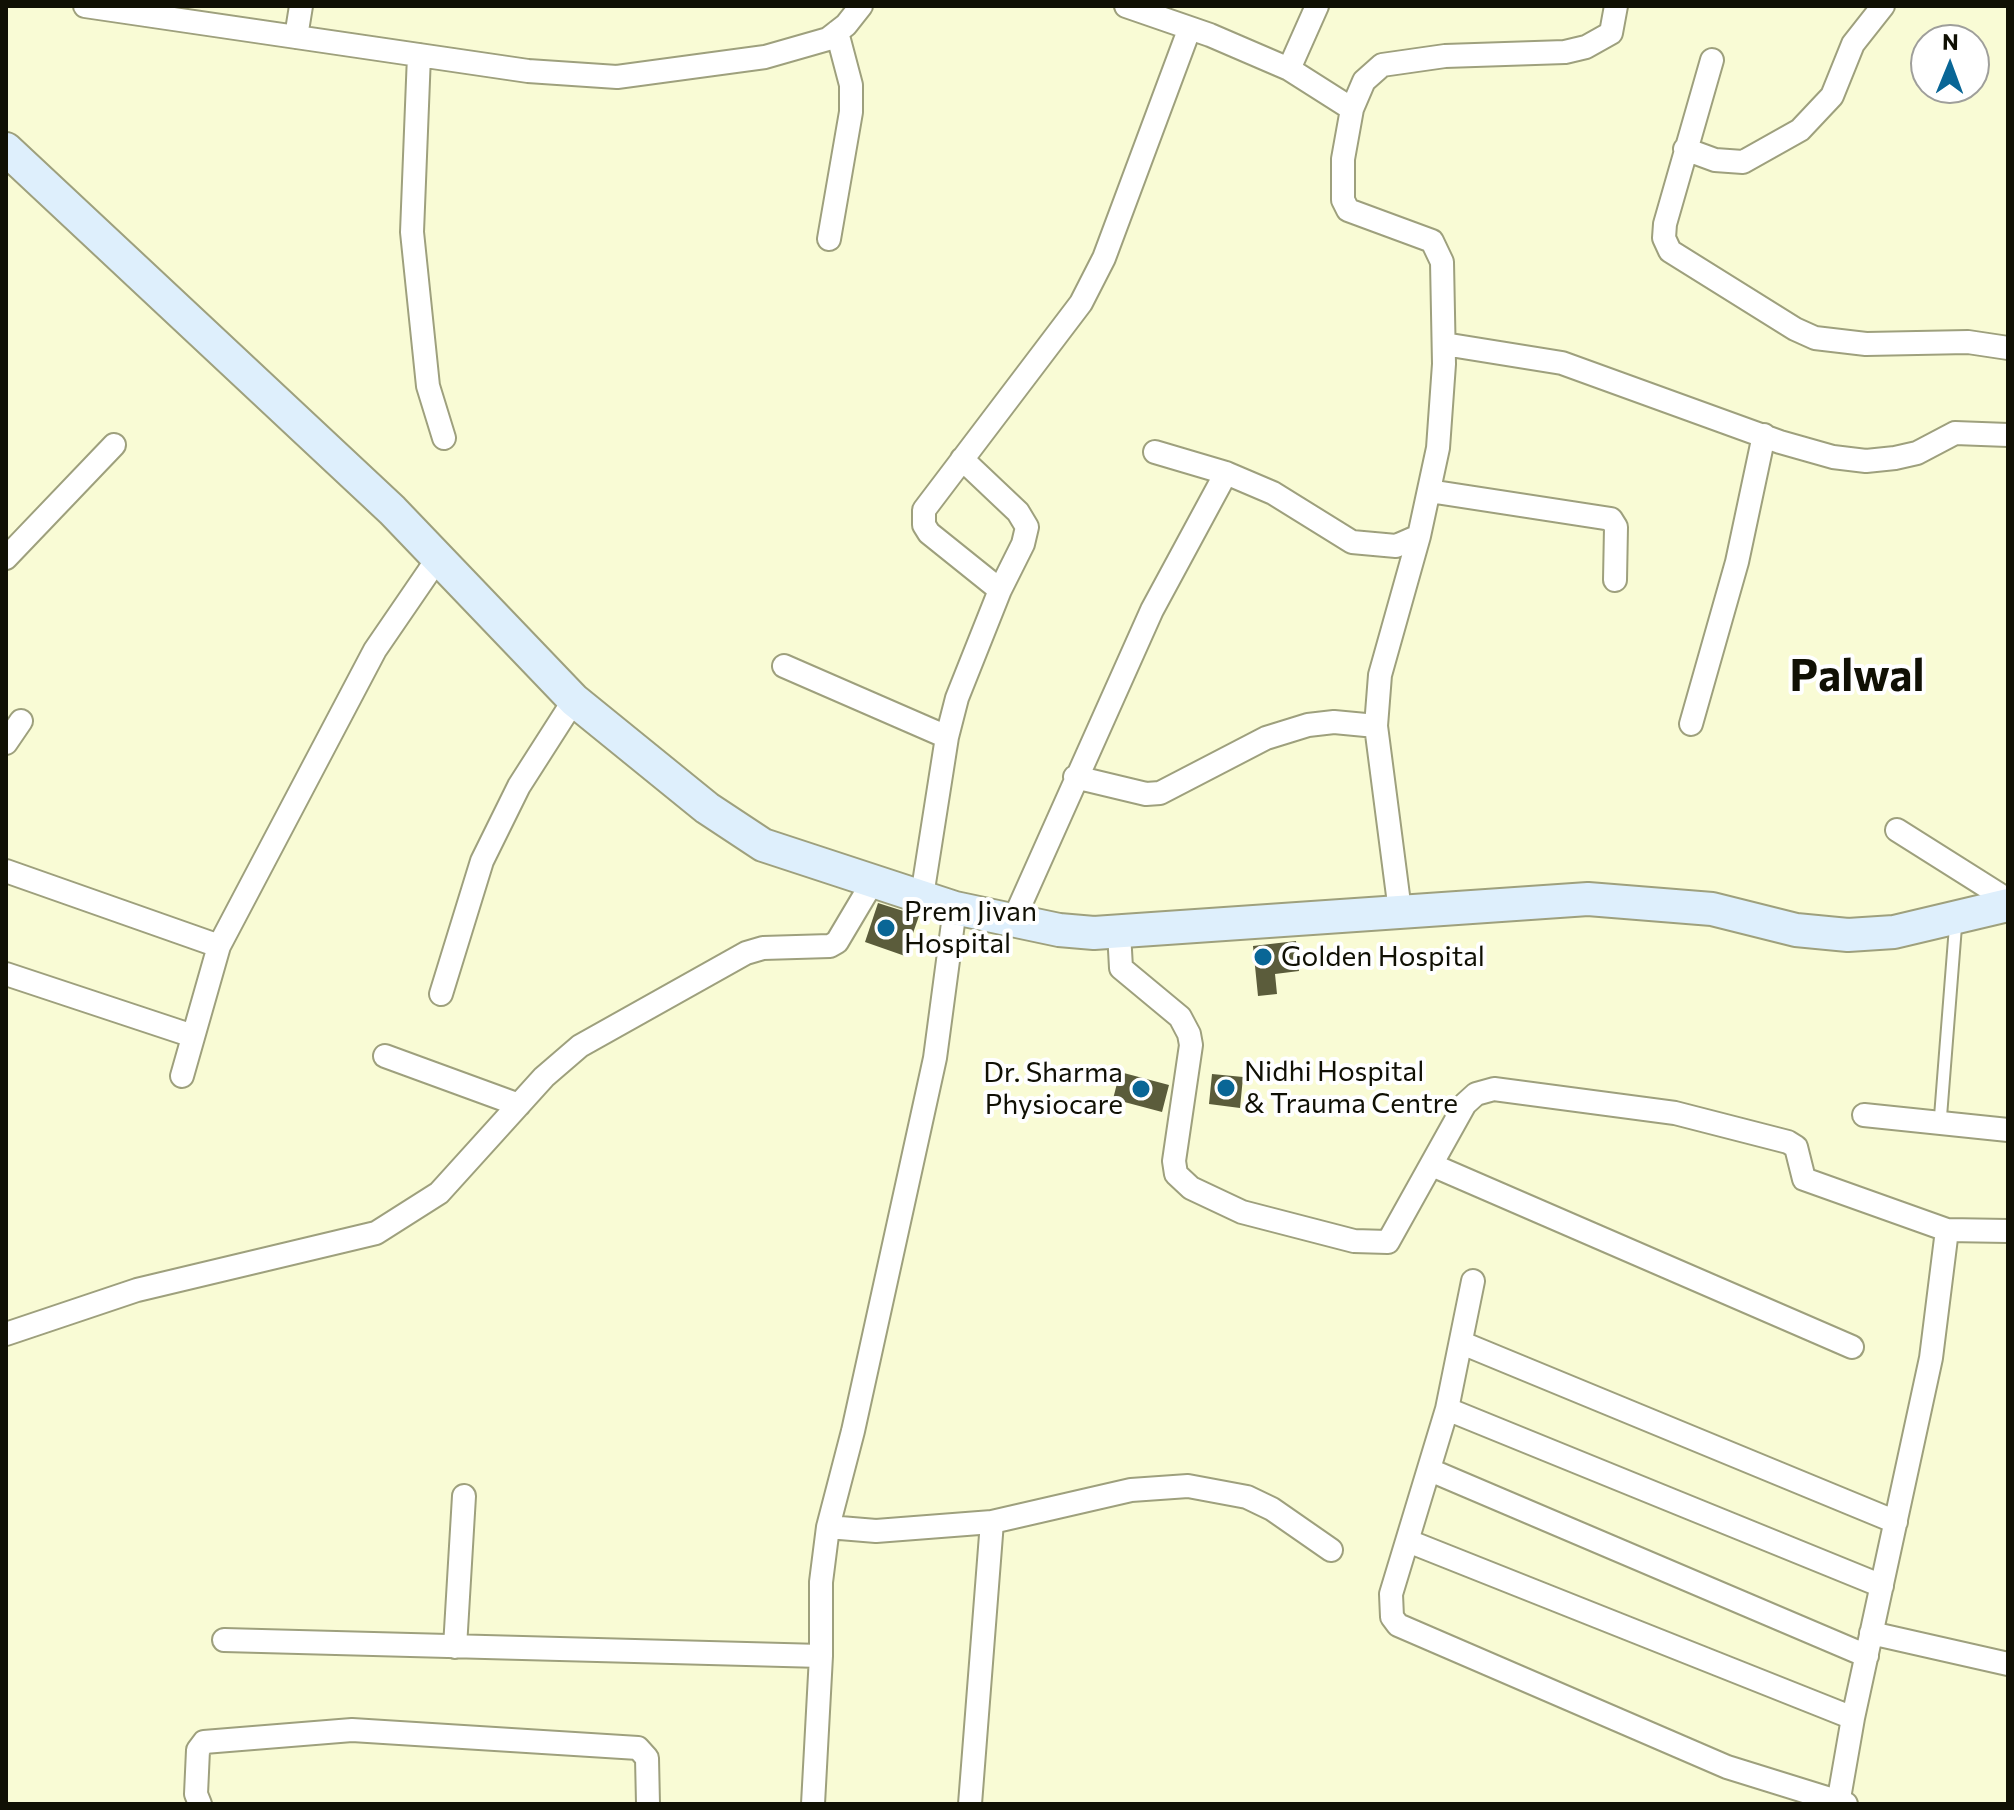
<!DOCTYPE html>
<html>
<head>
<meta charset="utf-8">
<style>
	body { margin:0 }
	#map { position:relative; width:2014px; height:1810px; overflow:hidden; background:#f9fbd5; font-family:Commissioner,sans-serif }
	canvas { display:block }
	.frame { position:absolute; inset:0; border:8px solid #101004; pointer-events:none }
	.north { position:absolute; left:1910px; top:24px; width:80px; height:80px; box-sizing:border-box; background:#fff; border:2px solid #9f9f9b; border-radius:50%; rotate:1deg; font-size:22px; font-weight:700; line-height:32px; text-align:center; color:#101004 }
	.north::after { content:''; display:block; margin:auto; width:28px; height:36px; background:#096696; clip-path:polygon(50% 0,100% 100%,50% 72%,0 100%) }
</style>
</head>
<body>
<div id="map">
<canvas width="2014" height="1810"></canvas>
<div class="frame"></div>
<div class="north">N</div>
</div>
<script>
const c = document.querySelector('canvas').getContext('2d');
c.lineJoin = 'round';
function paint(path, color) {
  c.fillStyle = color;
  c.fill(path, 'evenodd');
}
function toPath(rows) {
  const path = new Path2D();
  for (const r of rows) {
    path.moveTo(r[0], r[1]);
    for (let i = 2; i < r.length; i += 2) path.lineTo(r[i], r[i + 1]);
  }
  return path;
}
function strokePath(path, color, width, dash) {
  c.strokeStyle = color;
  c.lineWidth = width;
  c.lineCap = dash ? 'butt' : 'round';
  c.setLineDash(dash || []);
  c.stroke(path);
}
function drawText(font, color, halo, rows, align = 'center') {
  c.font = font + ' Commissioner,sans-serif';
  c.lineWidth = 8;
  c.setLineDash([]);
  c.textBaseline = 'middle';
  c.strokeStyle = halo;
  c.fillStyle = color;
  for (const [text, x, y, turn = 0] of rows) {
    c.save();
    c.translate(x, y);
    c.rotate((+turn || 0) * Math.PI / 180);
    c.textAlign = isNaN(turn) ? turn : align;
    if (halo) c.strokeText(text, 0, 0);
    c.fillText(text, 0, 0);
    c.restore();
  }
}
paint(toPath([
	[878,903,919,916,905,956,865,942],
	[1296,941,1299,971,1275,974,1277,994,1258,996,1253,946],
	[1120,1072,1169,1085,1162,1112,1113,1099],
	[1212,1074,1243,1077,1240,1108,1209,1104]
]), '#5b5c3b');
const service = toPath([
	[1940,1123,1956,920]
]);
const minor = toPath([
	[85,6,528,71,617,77,765,57,828,39,846,25,861,6],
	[1126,6,1210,35,1289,69,1352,109],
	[296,37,301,6],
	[419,55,412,232,428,386,444,438],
	[1712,60,1665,224,1664,238,1670,251,1795,329,1815,338,1866,344,1968,342,2008,348],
	[1289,69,1317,6],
	[1685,149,1715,160,1743,162,1800,130,1832,96,1853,44,1883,6],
	[829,239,851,112,851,85,837,32],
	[1444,344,1562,363,1780,442,1833,457,1866,461,1895,458,1917,453,1955,433,2008,435],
	[1155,452,1226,473,1273,493,1352,542,1396,546,1419,536],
	[962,459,1018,512,1027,527,1023,544,1000,590],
	[1429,491,1611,519,1616,527,1615,580],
	[6,558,114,445],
	[784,666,947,737],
	[1691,724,1737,562,1764,435],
	[6,743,21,721],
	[1075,777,1146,794,1160,793,1266,738,1308,725,1334,722,1376,726],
	[1897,830,2008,900],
	[6,871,219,946],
	[922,896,947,737,957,698,1000,590,929,533,924,525,924,510,1081,303,1104,258,1189,30],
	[1400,911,1376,726,1380,675,1419,536,1438,448,1444,364,1442,262,1432,241,1348,210,1343,200,1343,159,1352,109,1364,81,1382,65,1445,56,1565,52,1586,47,1611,33,1616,6],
	[1013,921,1152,610,1226,473],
	[1119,932,1121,968,1180,1017,1189,1034,1191,1045,1174,1161,1176,1174,1191,1188,1242,1212,1354,1241,1388,1242,1465,1104,1476,1094,1494,1089,1675,1113,1788,1142,1796,1147,1804,1179,1947,1230,2008,1231],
	[6,974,193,1036],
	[441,994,482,861,519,786,574,700],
	[385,1056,519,1105],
	[182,1076,219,946,375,650,438,558],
	[1864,1115,2008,1130],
	[1432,1165,1852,1347],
	[1473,1281,1447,1409,1391,1594,1392,1617,1398,1625,1727,1767,1846,1804],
	[6,1334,137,1290,376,1233,439,1193,544,1077,580,1046,746,953,763,948,830,946,837,942,872,883],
	[1462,1343,1896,1522],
	[1447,1409,1882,1586],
	[1430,1470,1867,1656],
	[828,1527,876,1531,992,1522,1131,1490,1188,1486,1247,1497,1272,1509,1331,1550],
	[1408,1541,1853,1718],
	[1871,1633,2008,1664],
	[224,1640,821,1656],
	[455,1647,464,1496],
	[200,1804,196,1794,198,1750,204,1742,352,1730,638,1748,647,1758,648,1804],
	[813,1804,821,1656,821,1582,828,1527,853,1431,935,1058,955,908],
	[970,1804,992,1522],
	[1838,1804,1853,1718,1931,1358,1947,1230]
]);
const secondary = toPath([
	[6,149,392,510,574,700,707,808,763,845,955,908,1059,930,1094,933,1588,899,1712,909,1796,930,1848,935,1894,932,2008,905]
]);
strokePath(service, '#9ea07d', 15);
strokePath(minor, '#9ea07d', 26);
strokePath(secondary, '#9ea07d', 36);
strokePath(service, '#fff', 11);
strokePath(minor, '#fff', 22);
strokePath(secondary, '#deeffc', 32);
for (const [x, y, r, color] of [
	[886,928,10,"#096696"],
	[1263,957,10,"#096696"],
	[1226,1088,10,"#096696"],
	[1141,1089,10,"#096696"]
]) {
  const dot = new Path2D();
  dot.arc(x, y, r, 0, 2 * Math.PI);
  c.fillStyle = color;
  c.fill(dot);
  strokePath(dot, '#fff', 3);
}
drawText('28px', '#101004', '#fff', [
	["Prem Jivan",904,912],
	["Hospital",904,944],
	["Golden Hospital",1281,957],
	["Nidhi Hospital",1244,1072],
	["& Trauma Centre",1244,1104],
	["Dr. Sharma",1123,1073,"right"],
	["Physiocare",1123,1105,"right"]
], 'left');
drawText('bold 44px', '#101004', '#fff', [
	["Palwal",1857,676]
]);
</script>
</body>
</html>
